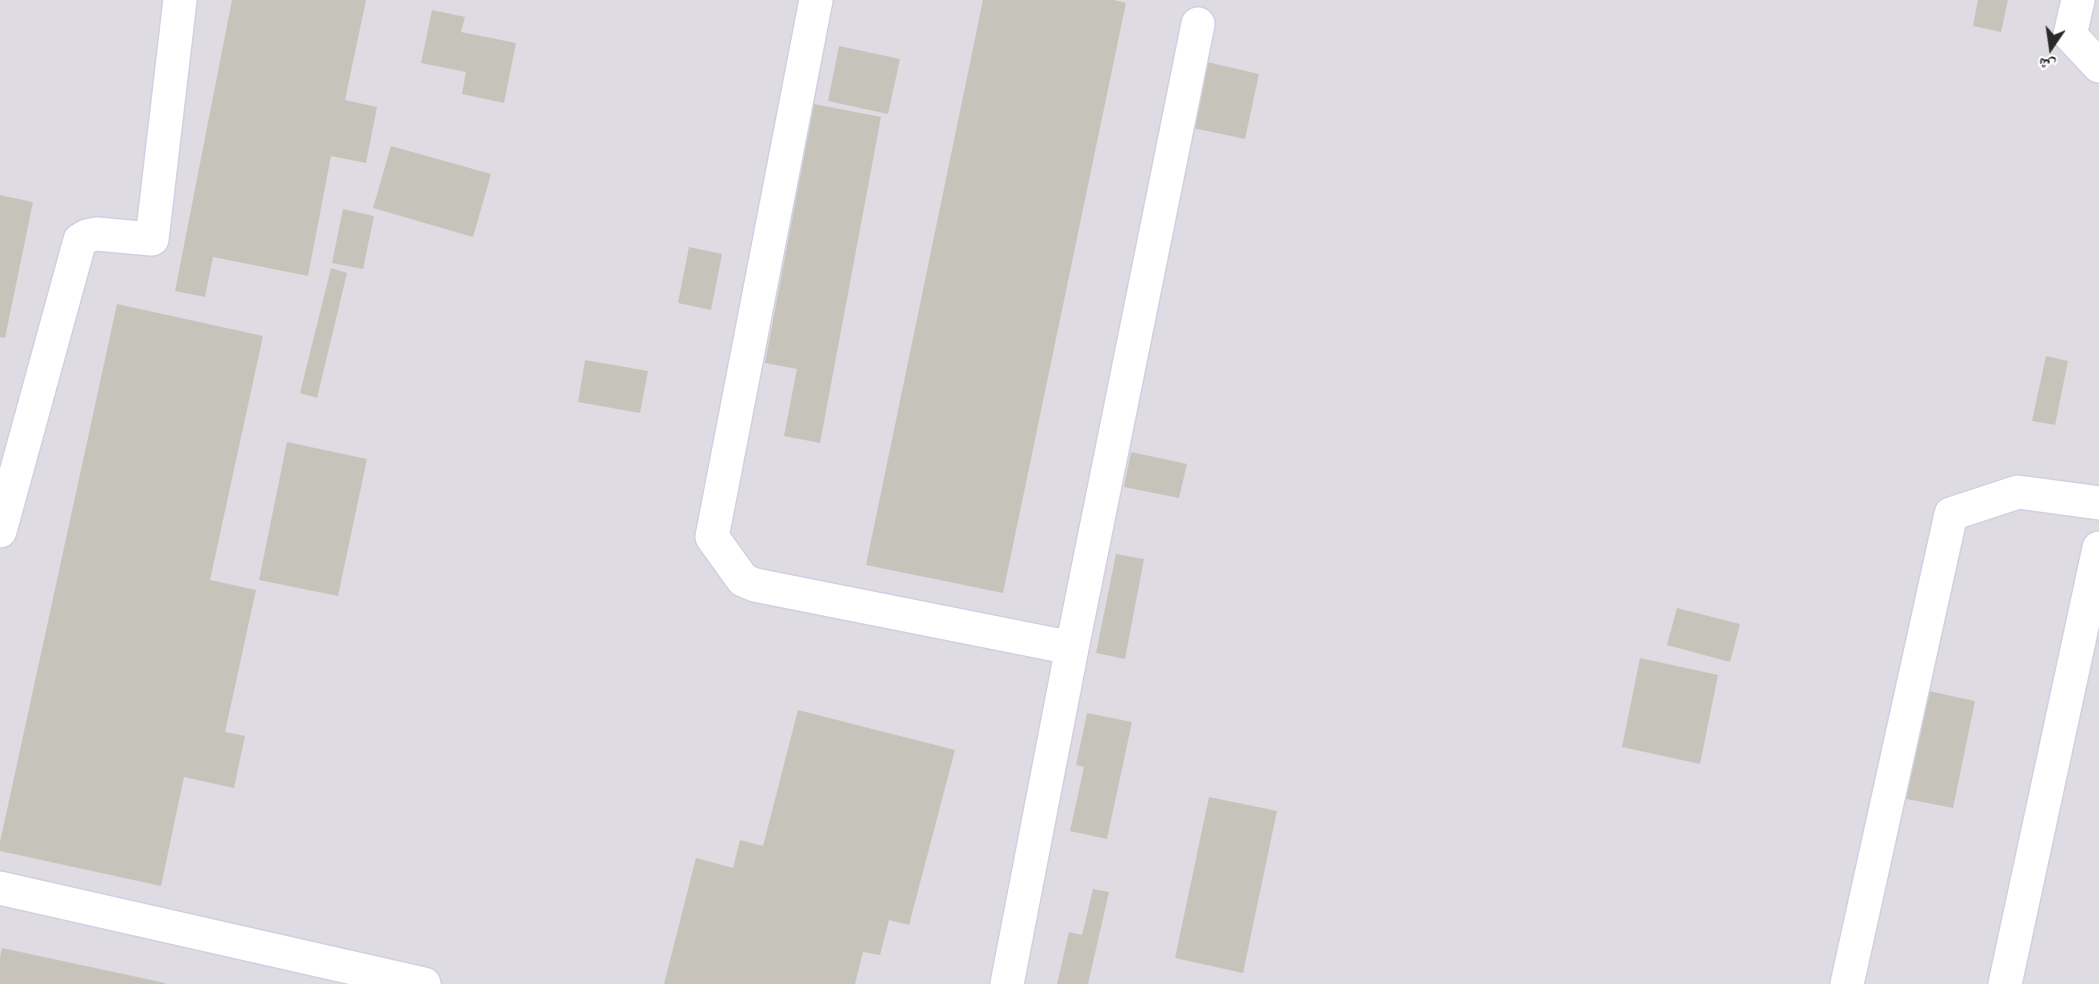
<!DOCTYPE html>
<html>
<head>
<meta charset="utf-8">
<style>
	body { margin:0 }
	#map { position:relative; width:2099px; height:984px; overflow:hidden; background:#ebe8da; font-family:"Asap Condensed","Noto Naskh Arabic",sans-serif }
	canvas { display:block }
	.north { position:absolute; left:2021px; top:18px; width:60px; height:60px; -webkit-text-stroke:4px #fff; paint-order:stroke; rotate:193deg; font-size:16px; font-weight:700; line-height:24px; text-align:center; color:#292929 }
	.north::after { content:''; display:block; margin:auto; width:21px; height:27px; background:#292929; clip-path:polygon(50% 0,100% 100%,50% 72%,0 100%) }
</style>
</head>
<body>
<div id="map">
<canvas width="2099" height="984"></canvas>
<div class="north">ش</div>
</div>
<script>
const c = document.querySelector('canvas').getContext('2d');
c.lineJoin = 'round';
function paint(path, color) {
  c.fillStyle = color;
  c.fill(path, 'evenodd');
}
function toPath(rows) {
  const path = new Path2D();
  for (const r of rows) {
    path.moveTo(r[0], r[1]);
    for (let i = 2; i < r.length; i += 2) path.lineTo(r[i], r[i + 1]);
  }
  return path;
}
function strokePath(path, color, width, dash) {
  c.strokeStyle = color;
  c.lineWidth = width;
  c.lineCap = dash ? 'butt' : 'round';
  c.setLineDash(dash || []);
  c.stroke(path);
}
paint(toPath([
	[0,0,2099,0,2099,984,0,984]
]), '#dfdbe3');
paint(toPath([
	[232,0,366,0,345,100,377,107,366,163,331,156,308,276,213,257,205,297,175,291],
	[983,0,1114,0,1126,3,1003,593,866,565],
	[1978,0,2008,0,2001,32,1973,26],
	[432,10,465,17,461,32,516,43,504,103,462,94,466,72,421,63],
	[839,46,900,59,888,114,828,101],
	[1207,62,1259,74,1245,139,1193,128],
	[814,104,881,117,820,443,784,436,797,369,765,363],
	[391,146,491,174,473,237,373,208],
	[0,195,33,202,5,338,0,337],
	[343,209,374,216,363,269,332,263],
	[689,247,722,254,711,310,678,303],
	[331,268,347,273,317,398,300,393],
	[117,304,263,336,210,580,256,590,225,732,245,736,234,788,184,777,161,886,0,851,0,842],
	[2046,356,2068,361,2055,425,2032,421],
	[585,360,648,371,640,413,578,402],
	[287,442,367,459,338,596,259,580],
	[1131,452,1187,464,1179,498,1124,487],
	[1116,554,1144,559,1125,659,1096,653],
	[1677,608,1740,624,1730,662,1667,645],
	[1640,658,1718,675,1700,764,1622,747],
	[1924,690,1975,701,1953,808,1902,798],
	[798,710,955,750,909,925,889,920,880,955,863,952,855,984,664,984,696,858,733,868,740,840,763,846],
	[1087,713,1132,722,1107,839,1070,831,1084,767,1076,765],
	[1209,797,1277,811,1243,973,1175,958],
	[1093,889,1109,892,1088,984,1057,984,1069,932,1082,935],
	[2,948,165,983,165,984,0,984,0,957]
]), '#c6c4ba');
const minor = toPath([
	[816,0,712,537,743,580,755,585,1072,648],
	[2078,0,2070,35,2099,66],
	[0,531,80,240,87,236,97,234,152,239,180,0],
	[0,888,424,984],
	[1007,984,1072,648,1198,24],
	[1847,984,1951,514,2018,492,2099,503],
	[2005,984,2099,548]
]);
strokePath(minor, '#d0d0e2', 36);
strokePath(minor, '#fff', 33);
</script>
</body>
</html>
